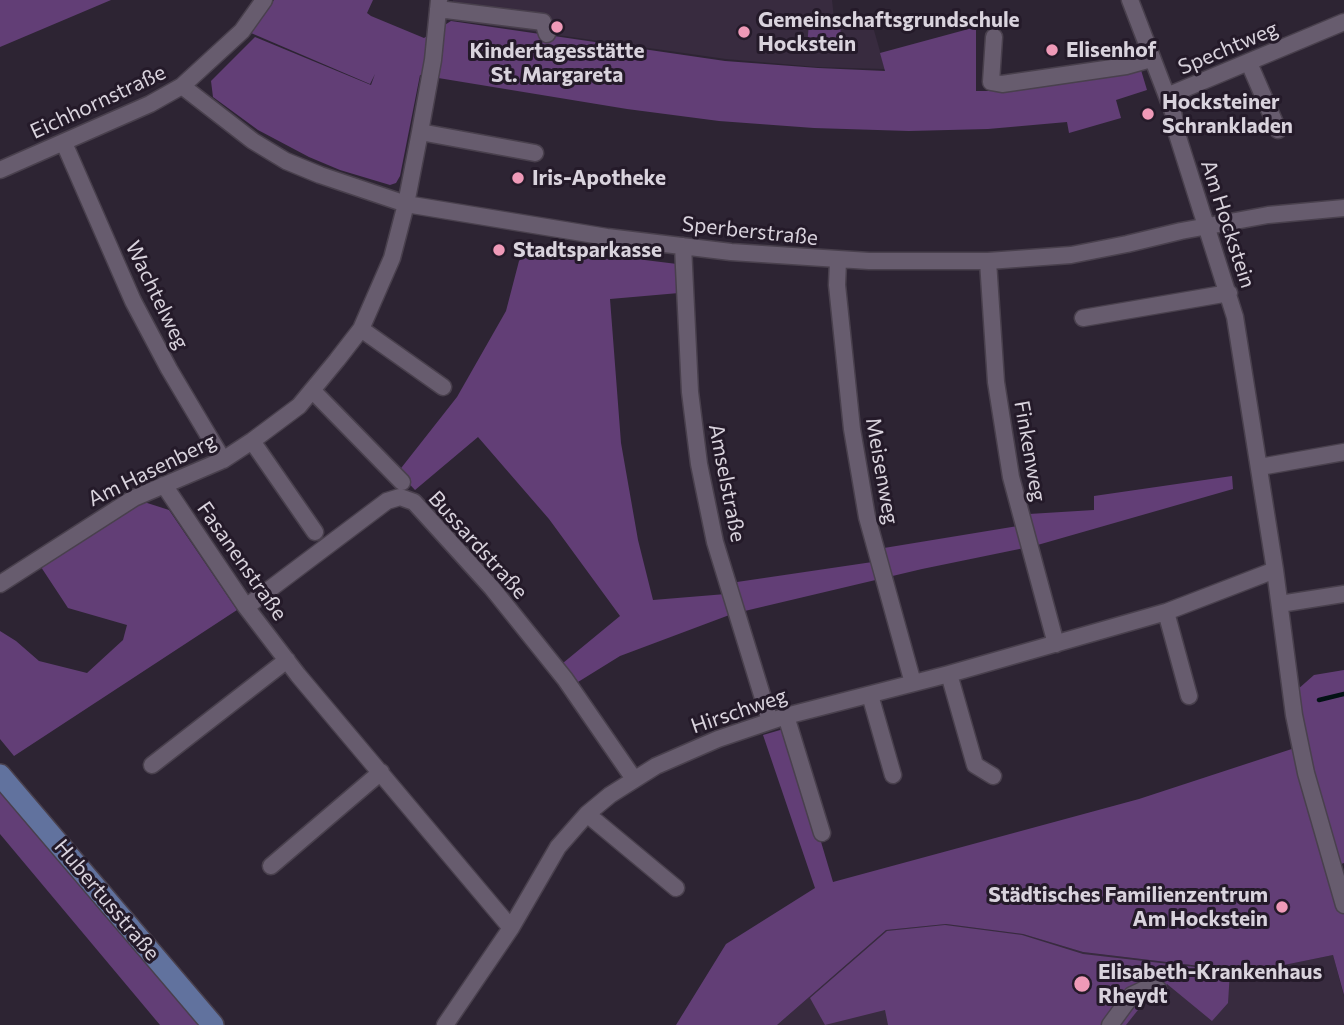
<!DOCTYPE html>
<html>
<head>
<meta charset="utf-8">
<style>
	body { margin:0 }
	canvas { display:block; background:#2d2433 }
</style>
</head>
<body>
<canvas width="1344" height="1025"></canvas>
<script>
const c = document.querySelector('canvas').getContext('2d');
c.lineJoin = 'round';
function paint(path, color) {
  c.fillStyle = color;
  c.fill(path, 'evenodd');
}
function toPath(rows) {
  const path = new Path2D();
  for (const r of rows) {
    path.moveTo(r[0], r[1]);
    for (let i = 2; i < r.length; i += 2) path.lineTo(r[i], r[i + 1]);
  }
  return path;
}
function strokePath(path, color, width, dash) {
  c.strokeStyle = color;
  c.lineWidth = width;
  c.lineCap = dash ? 'butt' : 'round';
  c.setLineDash(dash || []);
  c.stroke(path);
}
function drawText(font, color, halo, rows, align = 'center') {
  c.font = font + ' Commissioner,sans-serif';
  c.lineWidth = 6;
  c.setLineDash([]);
  c.textBaseline = 'middle';
  c.strokeStyle = halo;
  c.fillStyle = color;
  for (const [text, x, y, turn = 0] of rows) {
    c.save();
    c.translate(x, y);
    c.rotate((+turn || 0) * Math.PI / 180);
    c.textAlign = isNaN(turn) ? turn : align;
    if (halo) c.strokeText(text, 0, 0);
    c.fillText(text, 0, 0);
    c.restore();
  }
}
paint(toPath([
	[453,0,832,0,834,19,869,13,885,69,817,67,726,59,452,20],
	[946,924,1023,934,1083,952,1250,972,1333,955,1344,997,1344,1025,777,1025,886,930]
]), '#382b3f');
paint(toPath([
	[0,0,111,0,0,47],
	[274,0,373,0,367,13,371,16,424,38,451,21,725,61,818,68,885,71,880,53,976,27,976,91,1004,91,1141,70,1147,90,1116,100,1121,118,1069,133,1067,122,988,129,909,131,814,128,719,121,627,109,420,75,400,176,396,183,390,185,340,170,309,157,258,130,213,97,211,81,255,37,371,85,375,74,370,84,251,33],
	[809,22,841,24,839,51,807,48],
	[532,246,677,264,679,293,610,299,621,443,638,540,653,600,738,593,737,582,886,560,884,548,1030,524,1029,514,1094,510,1094,496,1232,476,1233,489,1034,546,922,569,732,614,620,656,578,682,563,663,620,616,549,519,478,437,415,490,398,472,457,397,506,311,519,261],
	[141,501,169,510,237,610,14,756,0,739,0,631,16,641,39,661,87,673,123,640,127,625,68,608,41,567],
	[1344,670,1344,863,1341,864,1344,878,1344,995,1333,955,1250,972,1083,952,1023,934,946,924,886,930,777,1025,676,1025,726,944,815,888,763,735,787,728,833,882,1139,799,1304,745,1297,690,1314,675],
	[0,784,203,1025,160,1025,0,834],
	[945,925,1022,935,1083,954,1230,971,1228,1003,1212,1021,1167,984,1155,999,1150,995,1126,1025,888,1025,885,1010,825,1025,810,998,887,931]
]), '#623e76');
strokePath(toPath([
	[1319,700,1344,694]
]), '#031215', 4.5);
const minor = toPath([
	[1130,0,1173,112,1177,134,1235,317,1275,570,1294,715,1306,773,1344,905],
	[438,9,543,22,547,34],
	[994,37,991,82,1002,84,1126,66,1151,59],
	[1249,63,1278,130],
	[182,86,253,141,286,161,320,175,406,204,607,237,731,252,869,261,988,261,1071,255,1127,244,1181,231,1268,215,1344,208],
	[1167,96,1344,22],
	[420,132,535,153],
	[64,143,133,301,169,369,223,460],
	[0,170,150,104,182,86,242,31,264,0],
	[683,246,690,392,699,464,715,542,770,721],
	[838,261,837,285,852,429,867,517,913,683],
	[988,261,996,382,1011,477,1056,644],
	[1083,318,1229,293],
	[361,329,443,387],
	[313,391,402,482],
	[252,441,315,532],
	[1260,467,1344,452],
	[164,485,246,607,298,675,511,928],
	[0,584,134,498,223,460,252,441,299,406,337,360,361,329,392,258,406,204,420,132,433,60,439,0],
	[1280,604,1344,594],
	[246,607,387,501,400,497,414,502,492,588,565,679,634,779],
	[1166,612,1189,696],
	[949,674,975,765,993,776],
	[870,695,893,775],
	[786,716,822,833],
	[152,765,287,660],
	[587,814,676,888],
	[271,866,381,772],
	[445,1025,511,928,558,847,587,814,610,795,656,766,718,739,786,716,949,674,1166,612,1275,570],
	[1110,1025,1132,995,1147,988,1158,989]
]);
const major = toPath([
	[0,775,213,1025]
]);
strokePath(minor, '#49404d', 19);
strokePath(major, '#49404d', 24);
strokePath(minor, '#675c6e', 16);
strokePath(major, '#61729e', 21);
for (const [x, y, r, color] of [
	[557,27,7,"#ef9ab8"],
	[744,32,7,"#ef9ab8"],
	[1052,50,7,"#ef9ab8"],
	[1148,114,7,"#ef9ab8"],
	[518,178,7,"#ef9ab8"],
	[499,250,7,"#ef9ab8"],
	[1282,907,7,"#ef9ab8"],
	[1082,984,9,"#ef9ab8"]
]) {
  const dot = new Path2D();
  dot.arc(x, y, r, 0, 2 * Math.PI);
  c.fillStyle = color;
  c.fill(dot);
  strokePath(dot, '#241a29', 2.5);
}
drawText('bold 21px', '#d9d3dd', '#241a29', [
	["Gemeinschaftsgrundschule",758,20],
	["Hockstein",758,44],
	["Elisenhof",1066,50],
	["Kindertagesstätte",557,51,"center"],
	["St. Margareta",557,75,"center"],
	["Hocksteiner",1162,102],
	["Schrankladen",1162,126],
	["Iris-Apotheke",532,178],
	["Stadtsparkasse",513,250],
	["Städtisches Familienzentrum",1268,895,"right"],
	["Am Hockstein",1268,919,"right"],
	["Elisabeth-Krankenhaus",1098,972],
	["Rheydt",1098,996]
], 'left');
drawText('21px', '#d9d3dd', '#241a29', [
	["Spechtweg",1228,48,-23],
	["Eichhornstraße",98,102,-25],
	["Am Hockstein",1228,224,72],
	["Sperberstraße",750,231,6],
	["Wachtelweg",157,295,64],
	["Finkenweg",1030,451,80],
	["Am Hasenberg",152,470,-26],
	["Meisenweg",882,471,80],
	["Amselstraße",727,483,79],
	["Bussardstraße",478,545,48],
	["Fasanenstraße",242,561,55],
	["Hirschweg",739,711,-19],
	["Hubertusstraße",107,900,50]
]);
</script>
</body>
</html>
